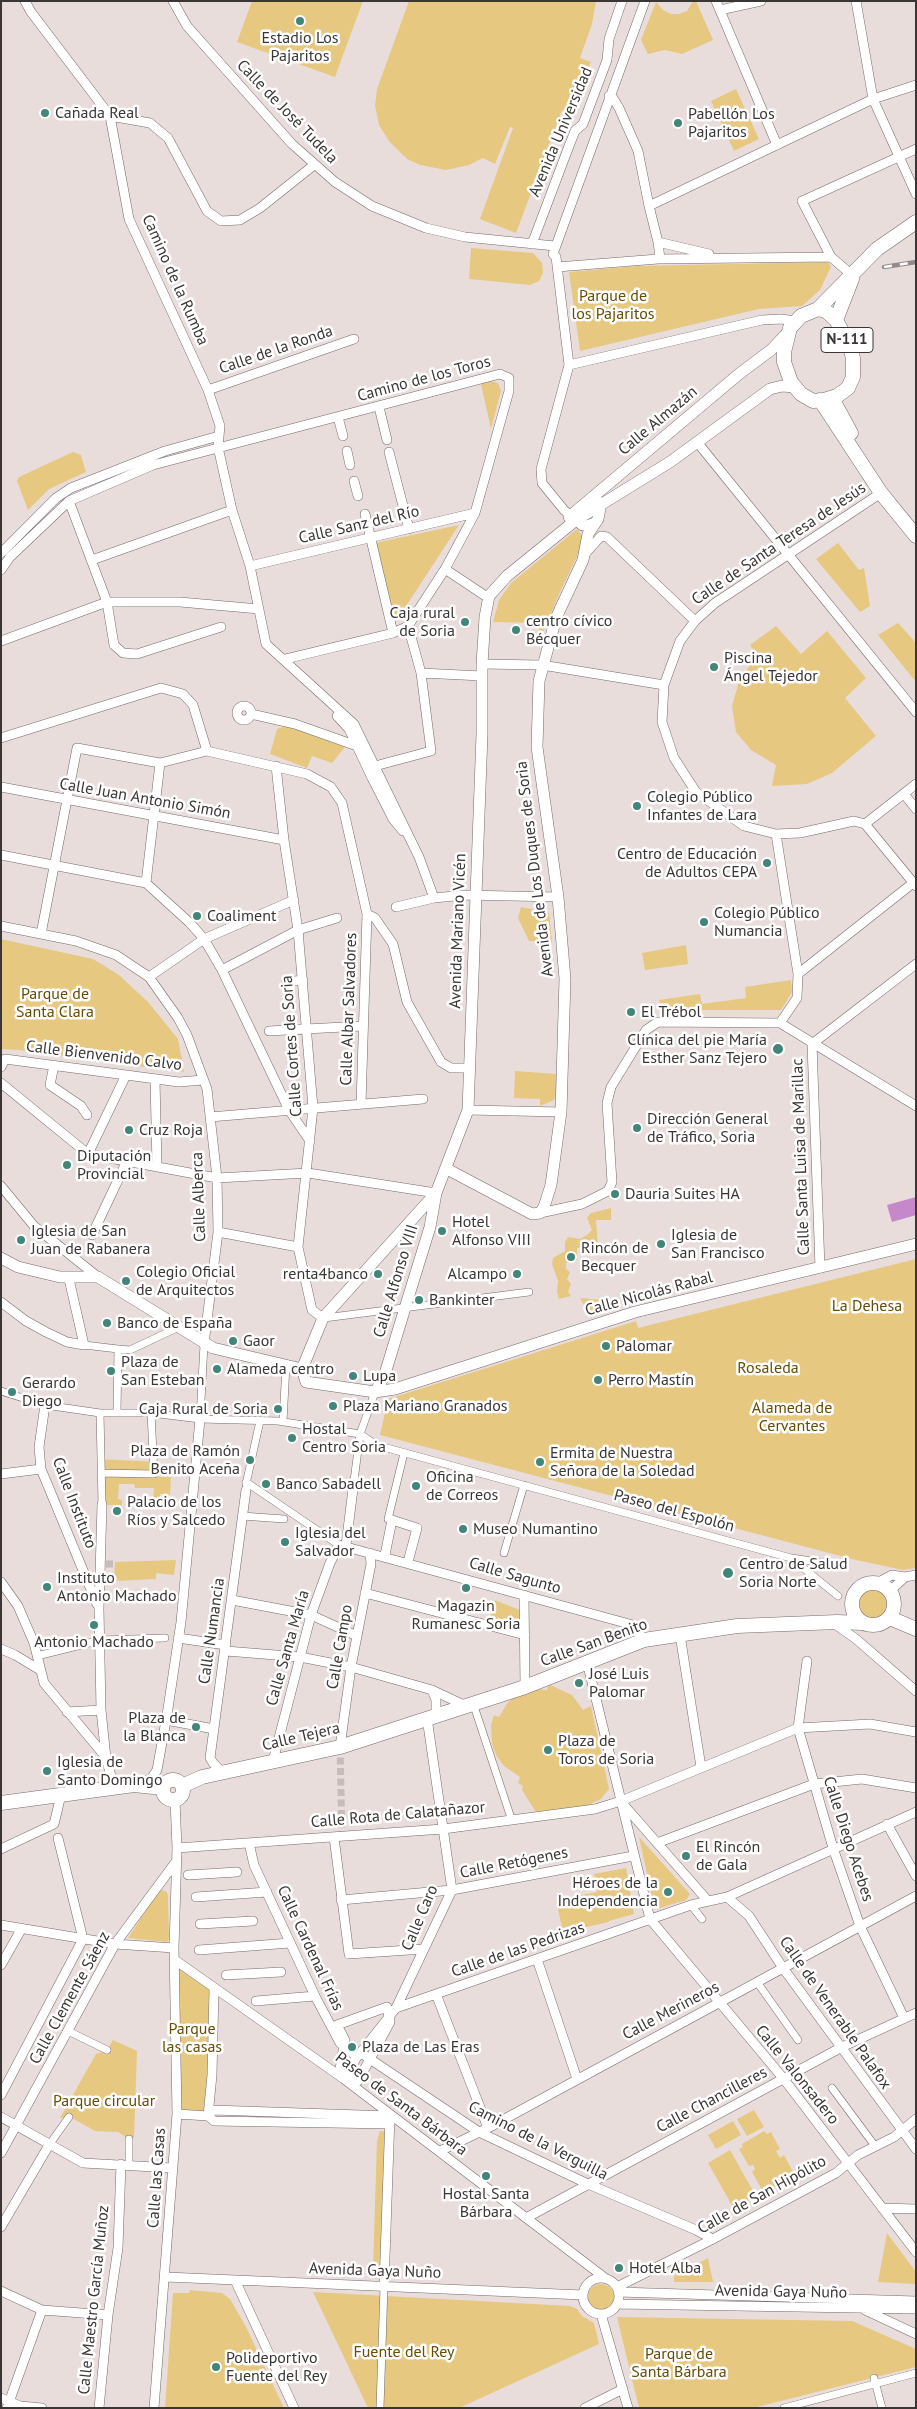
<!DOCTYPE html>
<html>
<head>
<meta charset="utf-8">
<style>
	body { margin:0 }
	#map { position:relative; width:917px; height:2409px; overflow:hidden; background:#e9dddc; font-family:"PT Sans",sans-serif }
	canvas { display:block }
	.frame { position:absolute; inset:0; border:2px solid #3a3635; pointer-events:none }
</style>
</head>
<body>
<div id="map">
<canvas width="917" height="2409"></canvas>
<div class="frame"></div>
</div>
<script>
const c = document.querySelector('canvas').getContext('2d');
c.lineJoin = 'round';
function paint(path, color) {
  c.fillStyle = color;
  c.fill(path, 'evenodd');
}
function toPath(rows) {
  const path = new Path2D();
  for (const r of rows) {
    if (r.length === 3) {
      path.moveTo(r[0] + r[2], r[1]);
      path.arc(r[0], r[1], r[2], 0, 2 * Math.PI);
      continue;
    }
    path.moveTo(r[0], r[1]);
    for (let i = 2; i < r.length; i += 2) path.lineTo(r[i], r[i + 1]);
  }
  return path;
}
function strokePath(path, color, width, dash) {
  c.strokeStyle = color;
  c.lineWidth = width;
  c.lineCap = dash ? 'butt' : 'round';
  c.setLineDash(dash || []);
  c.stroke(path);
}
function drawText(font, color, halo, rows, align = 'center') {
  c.font = font + ' "PT Sans",sans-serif';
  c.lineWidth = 5;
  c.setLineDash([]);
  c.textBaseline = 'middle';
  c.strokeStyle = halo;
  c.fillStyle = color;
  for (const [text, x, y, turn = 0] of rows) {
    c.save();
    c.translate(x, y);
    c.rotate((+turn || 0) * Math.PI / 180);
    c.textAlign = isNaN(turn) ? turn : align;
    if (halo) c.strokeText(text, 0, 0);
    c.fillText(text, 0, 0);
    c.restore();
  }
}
paint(toPath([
	[252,1,363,1,335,77,237,42],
	[409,1,596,1,592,24,580,58,591,62,571,114,562,110,516,233,480,219,513,128,510,127,495,164,483,158,469,165,446,170,420,165,407,159,389,141,379,125,375,105,377,89],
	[693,1,696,1,713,40,682,54,665,50,648,54,641,40,656,2,663,10,671,14,679,14,687,11],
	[736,89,759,139,734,151,711,101],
	[471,248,533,253,542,263,543,273,539,281,530,285,469,279],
	[828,262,831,267,820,290,802,306,759,309,580,351,569,272,637,266],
	[490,381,498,383,501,391,491,429,481,384],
	[73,452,81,455,86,472,49,489,28,510,17,481,19,477],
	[459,525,395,623,375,543],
	[577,529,583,537,582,546,560,592,539,642,539,623,493,622,499,600,511,583],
	[838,543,859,570,864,568,870,606,860,612,816,559],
	[898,623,916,643,916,682,878,635],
	[776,626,801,654,827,631,866,678,845,698,876,736,832,773,807,784,772,786,776,765,751,750,736,732,732,706,740,678,751,664,760,660,750,645],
	[286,726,295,728,345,747,332,763,312,756,307,768,270,754,277,729],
	[521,907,549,913,552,942,529,941,518,918],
	[1,939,93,959,119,975,149,1003,178,1039,184,1072,19,1050,1,1049],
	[686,945,688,964,645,970,642,953],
	[791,980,792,992,781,1010,661,1010,659,1000,700,994,702,1004,746,998,745,987],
	[515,1071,557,1074,556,1094,554,1100,540,1106,540,1099,514,1098],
	[611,1208,611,1220,596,1220,598,1247,577,1248,577,1260,566,1263,566,1269,570,1272,567,1279,571,1284,568,1292,571,1296,559,1299,557,1292,558,1281,552,1264,553,1258,565,1251,565,1242,568,1237,580,1239,587,1235,592,1230,587,1218,591,1213],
	[916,1259,916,1568,903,1570,856,1560,380,1435,388,1399,636,1321,638,1328],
	[580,1298,625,1302,604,1305,588,1313],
	[99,1459,157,1462,159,1477,171,1477,170,1495,160,1494,160,1502,153,1502,154,1488,135,1488,134,1484,119,1484,118,1499,122,1500,122,1505,105,1505],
	[176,1560,174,1575,156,1573,156,1579,114,1581,115,1562],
	[873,1604,15],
	[495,1600,522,1611,516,1631,488,1624],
	[548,1684,572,1695,583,1710,591,1706,609,1789,601,1799,586,1806,536,1812,522,1790,523,1786,518,1783,520,1777,504,1766,496,1755,492,1745,491,1725,494,1715,499,1717,508,1702,516,1696,537,1689,547,1690],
	[639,1837,690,1894,686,1900,660,1908,654,1906],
	[626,1868,634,1914,609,1921,608,1912,609,1922,563,1932,556,1900,597,1892,594,1874],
	[162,1890,167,1892,168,1896,169,1939,167,1942,128,1938,156,1895],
	[175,1960,209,1988,208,2116,177,2114],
	[113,2040,137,2051,134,2138,129,2139,118,2132,95,2131,72,2118,60,2118,96,2054,107,2050],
	[754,2110,764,2127,747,2136,737,2119],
	[733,2121,741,2135,716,2149,708,2135],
	[380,2131,387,2132,380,2275,376,2276,373,2268,377,2141],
	[764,2131,767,2134,771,2132,780,2149,776,2151,780,2158,784,2155,793,2172,789,2174,791,2178,767,2191,765,2188,762,2190,752,2172,755,2169,753,2165,749,2166,739,2149,743,2147,742,2144],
	[730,2150,756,2196,734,2209,708,2163],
	[887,2233,916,2272,916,2284,878,2282],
	[708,2258,713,2282,674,2282,674,2276],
	[601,2297,13],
	[190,2290,222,2293,230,2299,246,2327,284,2408,165,2408,173,2293,189,2293],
	[313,2292,570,2306,577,2309,582,2316,594,2323,599,2344,459,2408,368,2408],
	[617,2317,852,2321,916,2349,916,2367,753,2408,639,2408]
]), '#e6c881');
paint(toPath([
	[916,1197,916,1215,892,1222,887,1205]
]), '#c588ca');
strokePath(toPath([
	[106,1564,115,1564],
	[340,1747,342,1836]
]), '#c6bcbb', 7, [7, 3.5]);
const pedestrian = toPath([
	[324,1318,529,1292],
	[84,1345,118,1349,117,1413],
	[118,1349,130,1350,179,1327],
	[1,1391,45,1405,100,1413,151,1413,200,1419,278,1421,360,1434,376,1445,791,1558,838,1596],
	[100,1413,102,1504],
	[200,1419,204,1344],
	[283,1422,286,1365],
	[101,1473,154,1474,151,1413],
	[354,1481,360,1434,375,1392],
	[246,1482,339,1545],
	[246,1484,260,1421],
	[242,1516,284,1519],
	[392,1520,388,1519,404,1453],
	[504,1553,524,1485],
	[792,1558,844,1566],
	[37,1656,101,1640,165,1638],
	[473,1703,511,1818],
	[691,1905,702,1919],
	[757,1982,798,2040],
	[68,2031,107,2050],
	[832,2088,875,2146],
	[49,2145,69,2117],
	[129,2165,129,2139],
	[874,2378,882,2408],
	[380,2408,384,2286],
	[784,2408,916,2373]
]);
const minor = toPath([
	[25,1,31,12,110,116,129,219,208,390,220,426,218,447,232,510,250,566,266,644,354,724,419,857,434,898,464,895,558,897],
	[173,1,187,26,292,144,335,182,372,206,426,228,465,237,555,246],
	[716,1,777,145],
	[856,1,873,99,916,194],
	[720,10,761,1],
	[609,96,613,98,619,108,638,151,649,206],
	[110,116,150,123,168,138,207,211,221,221,240,220,260,208,314,165],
	[658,242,709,254],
	[532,244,569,146,575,131,583,124,607,60,609,39,622,1],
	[660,259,658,242,649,206,873,99,916,85],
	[557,267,658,259,831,257],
	[851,280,846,270,831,257,802,201,916,149],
	[569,365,762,320,781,319,796,321],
	[208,390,354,339],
	[379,407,387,440],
	[338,417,343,436],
	[697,442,916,712],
	[347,451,350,465],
	[389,452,409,529],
	[354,481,358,496],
	[881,493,715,603,695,621,680,641,664,685,662,722,674,758,696,792,744,826,776,834,800,833,854,821,865,824,916,886],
	[69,501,107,602,114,645,123,653,137,654,221,627],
	[365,514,393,633],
	[596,522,582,526,564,510,542,483,541,469,569,365,556,257,553,254,645,1],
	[1,553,56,498,71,488,165,451,219,436],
	[584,555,601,536,607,537,695,621],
	[92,560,232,510],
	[250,566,475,513],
	[445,569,484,595],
	[1,570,10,557,69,501,153,465,500,374,509,378,509,391,475,513,445,569,408,626,393,633,285,659],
	[1,641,107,602,180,602,259,609],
	[482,664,542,665,664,685],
	[421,673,482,676],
	[244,713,7],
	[251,714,295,724,357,746],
	[337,716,349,729,372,778],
	[1,738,161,688,183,694,193,705,207,751],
	[276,766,284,840,298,930,313,1108,298,1247,312,1310,323,1318],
	[375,766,431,751,421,673,408,626],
	[373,772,372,778,393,819,403,831],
	[1,787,284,840],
	[904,794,916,809],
	[865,824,916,784],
	[776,834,798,974,797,998,780,1023],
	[1,855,146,883],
	[146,883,190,923,204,939,222,970,289,1110,310,1141],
	[146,883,160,763],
	[396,907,434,898],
	[1,926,76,941,116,955,149,977,178,1018,187,1035,207,1089,217,1178,218,1232,204,1344],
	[41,934,77,748,160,763,207,751,307,774,331,787,342,803,367,914,375,918,393,944,407,1002,441,1062,451,1068,469,1068],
	[222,970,298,930,337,918],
	[798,974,913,883],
	[149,977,204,939,294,900],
	[286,982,303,980],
	[269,1031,362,1026],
	[812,1044,820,1268],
	[812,1044,916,964],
	[54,1065,50,1085,81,1106,87,1115],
	[1,1067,5,1059,179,1082,203,1080],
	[155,1079,157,1167],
	[1,1083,88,1154,217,1178,308,1173,436,1193],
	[361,1104,367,914],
	[468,1110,561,1112],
	[210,1117,423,1099],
	[88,1154,126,1075],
	[1,1186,34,1226,98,1277],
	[540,1213,582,1204,608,1191,612,1182,607,1103,611,1087,646,1030,658,1022,780,1023,916,1106],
	[218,1232,298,1247],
	[92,1235,127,1161],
	[1,1302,26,1321,46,1332,67,1342,84,1345,69,1279],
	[45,1405,39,1447,41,1469,97,1604],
	[1,1474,41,1469],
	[102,1504,99,1609,101,1710,106,1758,114,1787],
	[346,1545,354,1481],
	[385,1555,392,1520,417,1528,408,1562],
	[1,1582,18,1606,34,1643,44,1683,105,1756],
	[877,1583,892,1575,905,1577,916,1575],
	[890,1591,905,1577],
	[365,1593,525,1635],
	[524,1595,525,1687],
	[232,1600,311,1615,357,1636],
	[832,1622,856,1639,916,1691],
	[680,1635,701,1767],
	[178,1638,226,1645],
	[1,1649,15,1655,40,1670],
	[226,1651,300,1657,351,1667,432,1690,466,1706],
	[807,1661,798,1728,833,1848,860,1926,904,2018],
	[587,1662,650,1919,783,2078,916,2252],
	[432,1690,436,1700,436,1715],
	[67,1712,101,1710],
	[166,1720,214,1729],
	[340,1747,351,1667,371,1564,370,1553],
	[273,1761,311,1615,330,1563,339,1545,633,1625,644,1640],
	[222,1772,213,1763,210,1758,246,1490],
	[139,1783,151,1779,157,1770,167,1715,181,1622,200,1419],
	[622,1803,708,1901],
	[887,1824,916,1876],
	[334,1837,349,1954,424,1949],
	[249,1843,254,1865,315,1996,340,2043,357,2057],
	[657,1843,814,1784,862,1779,916,1788],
	[177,1848,443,1829,595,1809,621,1801,798,1728,870,1724,916,1732],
	[1,1849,54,1824,61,1795],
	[188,1875,237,1872],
	[196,1897,267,1892],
	[727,1897,749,1916,783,1968,916,2149],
	[341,1900,452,1890,633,1856],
	[200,1924,253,1921],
	[1,1925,115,1944,174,1948],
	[199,1950,290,1943],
	[537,1959,577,2079],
	[175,1960,344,2079,605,2278],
	[1,1965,22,1928],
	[226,1975,281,1972],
	[436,1994,488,2128],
	[256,2001,315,1996],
	[387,2007,390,2022,358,2081,340,2069,345,2040,337,2025,387,2007],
	[396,2008,691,1905,727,1897,916,1812],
	[361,2053,479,2132,588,2184,696,2230,709,2237,711,2240],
	[344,2079,357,2057,396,2008,452,1890,427,1718],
	[1,2095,83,1939,58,1838],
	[177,2114,208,2116,214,2121,390,2124],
	[208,2116,213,2110,390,2116,384,2286],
	[208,2116,212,2075,214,1989],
	[1,2117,83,2163,172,2168],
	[440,2151,488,2128,916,1896],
	[1,2153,115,1944,175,1863],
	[882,2208,916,2209],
	[526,2218,842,2047,916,2013],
	[1,2227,49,2145],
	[166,2277,583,2295],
	[601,2296,18],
	[235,2280,294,2408],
	[617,2287,711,2240,836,2173,858,2155,894,2137,916,2119],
	[1,2291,42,2310,108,2315],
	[618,2292,916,2301],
	[617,2304,916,2309],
	[865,2310,916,2334],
	[601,2314,628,2408],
	[1,2398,20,2406,42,2408],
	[7,2408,42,2310],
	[99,2408,108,2315,118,2248,121,2164],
	[154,2408,177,2114,174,1948,177,1848,175,1800],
	[585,2408,623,2389]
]);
const tertiary = toPath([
	[569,517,739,374,771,350,787,333],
	[447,1169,532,1214,540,1213,544,1207,551,1185,561,1112,565,979,558,897,537,747,539,681,556,618,583,560,588,534,598,519,601,503],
	[1,1258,18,1267,60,1277,98,1277,213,1348,302,1369],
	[302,1369,306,1382,375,1392,395,1389,635,1312,916,1244],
	[302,1369,323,1318,435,1194],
	[375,1392,384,1377,405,1308,430,1227,436,1193,468,1110,482,734,482,664,485,617,489,596,507,576,576,520,670,462,770,389,782,386,795,387]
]);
const primary = toPath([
	[818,309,826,311,836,320,849,344,853,358,853,377,848,388,837,396,824,400,813,401,801,394,791,382,784,362,784,352,790,328,801,316,818,309],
	[818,309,877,249,916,222],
	[836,320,852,279],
	[832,398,851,433],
	[820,400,881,493,916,536],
	[873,1604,21],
	[890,1618,916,1629],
	[173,1790,10],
	[182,1786,202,1777,340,1747,525,1687,644,1640,737,1626,837,1622,862,1623],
	[1,1803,134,1785,163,1788]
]);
strokePath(pedestrian, '#746a69', 8);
strokePath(minor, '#746a69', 10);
strokePath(tertiary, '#746a69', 12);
strokePath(primary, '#746a69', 15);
strokePath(pedestrian, '#fff', 7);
strokePath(minor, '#fff', 9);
strokePath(tertiary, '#fff', 11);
strokePath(primary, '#fff', 14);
const rail = toPath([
	[884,267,916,262]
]);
strokePath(rail, '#938b8a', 4.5);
strokePath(rail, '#fff', 2.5, [8]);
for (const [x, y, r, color] of [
	[300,21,5,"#42867a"],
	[45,113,5,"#42867a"],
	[678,123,5,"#42867a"],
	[465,622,5,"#42867a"],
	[516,630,5,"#42867a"],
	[714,667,5,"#42867a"],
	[637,806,5,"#42867a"],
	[767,863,5,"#42867a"],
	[197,916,5,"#42867a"],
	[704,922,5,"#42867a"],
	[631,1012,5,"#42867a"],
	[778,1049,6,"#42867a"],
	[637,1128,5,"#42867a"],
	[129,1130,5,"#42867a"],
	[67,1165,5,"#42867a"],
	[615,1194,5,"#42867a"],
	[442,1231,5,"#42867a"],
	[21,1240,5,"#42867a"],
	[661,1244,5,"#42867a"],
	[571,1257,5,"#42867a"],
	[378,1274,5,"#42867a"],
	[517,1274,5,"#42867a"],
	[126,1281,5,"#42867a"],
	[419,1300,5,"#42867a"],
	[107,1323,5,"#42867a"],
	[233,1341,5,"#42867a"],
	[606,1346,5,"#42867a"],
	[217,1369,5,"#42867a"],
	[111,1371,5,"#42867a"],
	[353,1376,5,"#42867a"],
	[598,1380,5,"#42867a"],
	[12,1392,5,"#42867a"],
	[333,1406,5,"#42867a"],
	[278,1409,5,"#42867a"],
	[292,1438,5,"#42867a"],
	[250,1460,5,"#42867a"],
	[540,1462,5,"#42867a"],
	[266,1484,5,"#42867a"],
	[416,1486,5,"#42867a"],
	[117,1511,5,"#42867a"],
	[463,1529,5,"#42867a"],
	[285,1542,5,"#42867a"],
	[728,1573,6,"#42867a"],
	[47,1587,5,"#42867a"],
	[466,1588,5,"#42867a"],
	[94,1625,5,"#42867a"],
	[579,1683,5,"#42867a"],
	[196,1727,5,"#42867a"],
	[548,1750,5,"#42867a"],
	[47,1771,5,"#42867a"],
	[686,1856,5,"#42867a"],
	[668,1892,5,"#42867a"],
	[352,2047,5,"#42867a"],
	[486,2176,5,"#42867a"],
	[619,2268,5,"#42867a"],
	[216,2367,5,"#42867a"]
]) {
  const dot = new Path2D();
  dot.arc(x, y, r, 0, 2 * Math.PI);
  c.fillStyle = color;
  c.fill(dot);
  strokePath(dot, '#fff', 2);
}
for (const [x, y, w] of [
	[847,340,52]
]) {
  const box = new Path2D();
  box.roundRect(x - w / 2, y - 12.5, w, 25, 4);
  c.fillStyle = '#fff';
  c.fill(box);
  strokePath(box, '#3a3635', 1);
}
drawText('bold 15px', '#3a3635', null, [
	["N-111",847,340]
]);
drawText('16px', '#3a3635', '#fff', [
	["Estadio Los",300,38,"center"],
	["Pajaritos",300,56,"center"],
	["Cañada Real",55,113],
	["Pabellón Los",688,114],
	["Pajaritos",688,132],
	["Caja rural",455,613,"right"],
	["de Soria",455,631,"right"],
	["centro cívico",526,621],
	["Bécquer",526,639],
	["Piscina",724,658],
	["Ángel Tejedor",724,676],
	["Colegio Público",647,797],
	["Infantes de Lara",647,815],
	["Centro de Educación",757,854,"right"],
	["de Adultos CEPA",757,872,"right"],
	["Colegio Público",714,913],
	["Numancia",714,931],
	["Coaliment",207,916],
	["El Trébol",641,1012],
	["Clínica del pie María",767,1040,"right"],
	["Esther Sanz Tejero",767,1058,"right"],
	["Dirección General",647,1119],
	["de Tráfico, Soria",647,1137],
	["Cruz Roja",139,1130],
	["Diputación",77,1156],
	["Provincial",77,1174],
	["Dauria Suites HA",625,1194],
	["Hotel",452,1222],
	["Alfonso VIII",452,1240],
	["Iglesia de San",31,1231],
	["Juan de Rabanera",31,1249],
	["Iglesia de",671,1235],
	["San Francisco",671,1253],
	["Rincón de",581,1248],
	["Becquer",581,1266],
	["Colegio Oficial",136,1272],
	["de Arquitectos",136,1290],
	["renta4banco",368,1274,"right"],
	["Alcampo",507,1274,"right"],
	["Bankinter",429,1300],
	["Banco de España",117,1323],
	["Gaor",243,1341],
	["Palomar",616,1346],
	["Plaza de",121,1362],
	["San Esteban",121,1380],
	["Alameda centro",227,1369],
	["Lupa",363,1376],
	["Perro Mastín",608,1380],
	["Gerardo",22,1383],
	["Diego",22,1401],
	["Plaza Mariano Granados",343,1406],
	["Caja Rural de Soria",268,1409,"right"],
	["Hostal",302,1429],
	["Centro Soria",302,1447],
	["Plaza de Ramón",240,1451,"right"],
	["Benito Aceña",240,1469,"right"],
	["Ermita de Nuestra",550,1453],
	["Señora de la Soledad",550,1471],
	["Oficina",426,1477],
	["de Correos",426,1495],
	["Banco Sabadell",276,1484],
	["Palacio de los",127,1502],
	["Ríos y Salcedo",127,1520],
	["Museo Numantino",473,1529],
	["Iglesia del",295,1533],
	["Salvador",295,1551],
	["Centro de Salud",739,1564],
	["Soria Norte",739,1582],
	["Instituto",57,1578],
	["Antonio Machado",57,1596],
	["Magazin",466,1606,"center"],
	["Rumanesc Soria",466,1624,"center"],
	["Antonio Machado",94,1642,"center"],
	["José Luis",589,1674],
	["Palomar",589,1692],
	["Plaza de",186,1718,"right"],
	["la Blanca",186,1736,"right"],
	["Plaza de",558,1741],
	["Toros de Soria",558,1759],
	["Iglesia de",57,1762],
	["Santo Domingo",57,1780],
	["El Rincón",696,1847],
	["de Gala",696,1865],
	["Héroes de la",658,1883,"right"],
	["Independencia",658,1901,"right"],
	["Plaza de Las Eras",362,2047],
	["Hostal Santa",486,2194,"center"],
	["Bárbara",486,2212,"center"],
	["Hotel Alba",629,2268],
	["Polideportivo",226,2358],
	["Fuente del Rey",226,2376]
], 'left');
drawText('16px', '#3a3635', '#fff', [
	["Calle de José Tudela",287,112,46],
	["Avenida Universidad",561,132,-67],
	["Camino de la Rumba",175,280,66],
	["Calle de la Ronda",276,350,-19],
	["Camino de los Toros",424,379,-15],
	["Calle Almazán",658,421,-40],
	["Calle Sanz del Río",359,525,-13],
	["Calle de Santa Teresa de Jesús",779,544,-34],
	["Calle Juan Antonio Simón",145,799,10],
	["Avenida de Los Duques de Soria",535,869,-97],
	["Avenida Mariano Vicén",458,931,-88],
	["Calle Albar Salvadores",349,1009,-88],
	["Calle Cortes de Soria",292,1046,-94],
	["Calle Bienvenido Calvo",104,1056,7],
	["Calle Santa Luisa de Marillac",801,1157,-92],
	["Calle Alberca",199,1197,-92],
	["Calle Alfonso VIII",396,1281,-73],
	["Calle Nicolás Rabal",649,1294,-15],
	["Calle Instituto",74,1503,69],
	["Paseo del Espolón",674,1511,15],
	["Calle Sagunto",515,1576,16],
	["Calle Numancia",212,1631,-82],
	["Calle San Benito",594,1643,-20],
	["Calle Campo",340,1647,-80],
	["Calle Santa María",288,1648,-74],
	["Calle Tejera",301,1737,-13],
	["Calle Rota de Calatañazor",398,1815,-5],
	["Calle Diego Acebes",848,1839,72],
	["Calle Retógenes",514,1863,-11],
	["Calle Caro",420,1918,-67],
	["Calle Cardenal Frías",310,1948,65],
	["Calle de las Pedrizas",518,1950,-19],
	["Calle Clemente Sáenz",70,1998,-61],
	["Calle Merineros",671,2011,-28],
	["Calle de Venerable Palafox",835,2013,55],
	["Calle Valonsadero",797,2075,51],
	["Calle Chancilleres",712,2100,-28],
	["Paseo de Santa Bárbara",401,2104,37],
	["Camino de la Verguilla",538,2141,27],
	["Calle las Casas",157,2178,-86],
	["Calle de San Hipólito",762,2195,-29],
	["Avenida Gaya Nuño",375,2271,2],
	["Avenida Gaya Nuño",781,2292,1],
	["Calle Maestro García Muñoz",94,2300,-84]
]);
drawText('16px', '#654d03', '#fff', [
	["Parque de",613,296],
	["los Pajaritos",613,314],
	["Parque de",55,994],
	["Santa Clara",55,1012],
	["La Dehesa",867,1306],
	["Rosaleda",768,1368],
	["Alameda de",792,1408],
	["Cervantes",792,1426],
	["Parque",192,2029],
	["las casas",192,2047],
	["Parque circular",104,2101],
	["Fuente del Rey",404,2352],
	["Parque de",679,2354],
	["Santa Bárbara",679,2372]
]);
</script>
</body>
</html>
